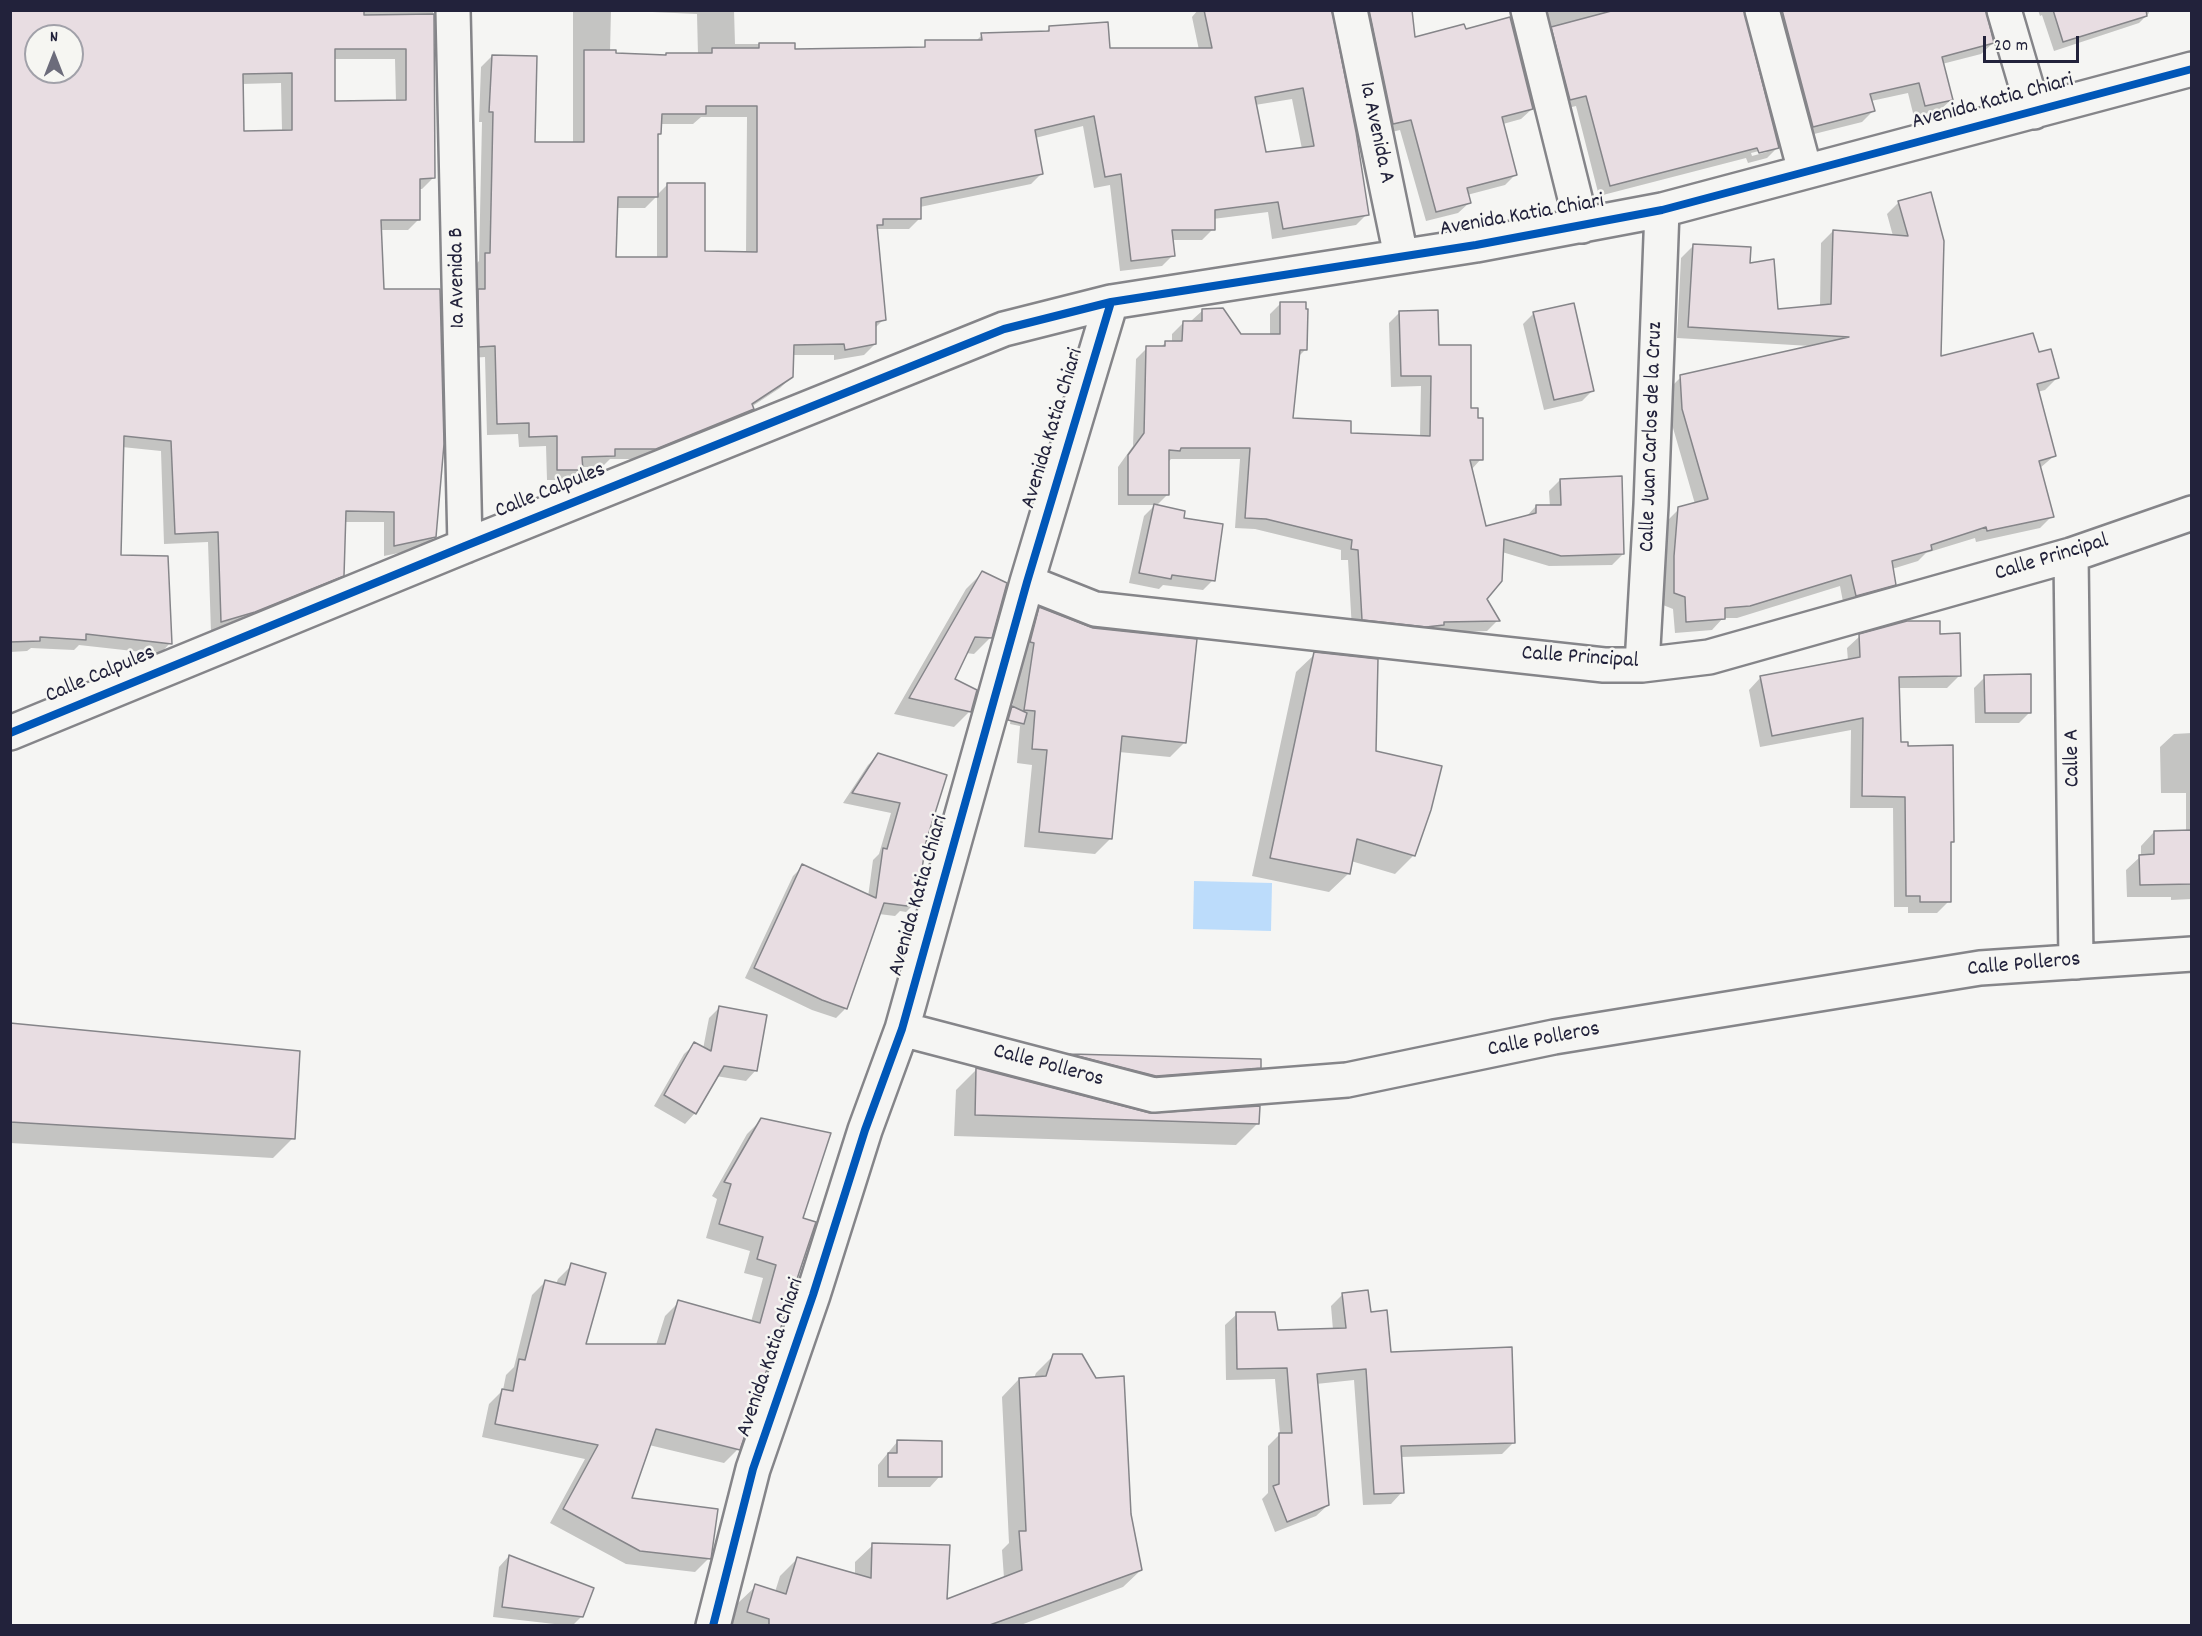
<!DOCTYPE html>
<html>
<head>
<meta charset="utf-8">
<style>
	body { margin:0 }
	#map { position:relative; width:2202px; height:1636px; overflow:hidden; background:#f5f5f3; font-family:Dekko,sans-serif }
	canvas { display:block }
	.frame { position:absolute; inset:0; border:12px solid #22223b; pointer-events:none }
	.north { position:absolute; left:24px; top:24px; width:60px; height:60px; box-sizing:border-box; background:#f6f6f2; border:2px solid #a1a1a9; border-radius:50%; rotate:0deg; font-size:16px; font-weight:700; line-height:24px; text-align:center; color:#22223b }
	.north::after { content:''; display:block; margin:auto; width:21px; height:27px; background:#6c6c7b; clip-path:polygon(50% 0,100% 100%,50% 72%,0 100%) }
	.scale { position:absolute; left:1983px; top:36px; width:96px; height:27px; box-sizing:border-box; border:3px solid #22223b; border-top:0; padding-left:8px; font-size:18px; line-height:21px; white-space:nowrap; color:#22223b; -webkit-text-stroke:4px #f6f6f2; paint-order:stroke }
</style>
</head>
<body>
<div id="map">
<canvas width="2202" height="1636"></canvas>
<div class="frame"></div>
<div class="north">N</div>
<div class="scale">20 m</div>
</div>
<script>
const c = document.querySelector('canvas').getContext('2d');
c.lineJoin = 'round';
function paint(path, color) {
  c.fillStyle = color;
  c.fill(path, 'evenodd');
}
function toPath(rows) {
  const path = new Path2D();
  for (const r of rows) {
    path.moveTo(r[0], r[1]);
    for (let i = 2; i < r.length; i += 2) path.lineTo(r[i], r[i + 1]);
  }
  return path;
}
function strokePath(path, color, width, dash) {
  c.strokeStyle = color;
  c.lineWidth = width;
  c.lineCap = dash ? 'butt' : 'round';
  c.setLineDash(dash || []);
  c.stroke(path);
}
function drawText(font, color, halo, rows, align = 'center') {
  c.font = font + ' Dekko,sans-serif';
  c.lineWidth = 5;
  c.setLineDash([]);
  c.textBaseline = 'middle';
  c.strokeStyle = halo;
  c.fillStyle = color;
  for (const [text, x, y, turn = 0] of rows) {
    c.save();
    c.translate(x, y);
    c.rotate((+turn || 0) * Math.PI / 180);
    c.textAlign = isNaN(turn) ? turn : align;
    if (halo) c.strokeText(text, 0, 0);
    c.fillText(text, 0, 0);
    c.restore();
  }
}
paint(toPath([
	[1194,881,1272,883,1271,931,1193,929]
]), '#bcdcfb');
paint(toPath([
	[10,10,433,10,433,178,422,189,418,189,419,219,408,230,380,230,382,291,434,537,423,548,384,556,384,522,344,522,342,575,331,586,243,622,211,632,208,542,164,544,161,451,122,447,119,556,170,643,160,654,79,645,74,650,31,648,27,651,10,652],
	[36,36,72,36,72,72,36,72],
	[333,59,395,59,396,101,333,102],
	[281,83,282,131,242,132,242,84],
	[573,10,611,10,610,52,614,55,698,55,697,14,652,12,652,10,734,10,735,44,794,44,794,50,923,48,929,42,975,42,982,35,1045,32,1050,28,1109,50,1199,50,1192,17,1198,10,1330,10,1367,214,1356,225,1272,239,1268,212,1213,219,1213,229,1202,240,1172,240,1173,255,1162,266,1120,271,1110,185,1094,188,1083,126,1035,138,1042,173,1031,184,920,207,920,218,909,229,876,229,884,319,875,328,875,344,864,355,834,360,834,355,792,355,792,377,780,388,751,407,752,409,741,420,644,459,610,459,602,467,581,467,570,480,547,480,546,446,519,447,518,434,487,435,485,357,469,358,475,265,479,261,482,122,479,122,481,67,492,56,533,144,573,143],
	[1292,99,1302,149,1265,154,1255,105],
	[701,117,747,117,746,253,703,252,668,184,656,196,656,137,660,134,660,124,693,124],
	[657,196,657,258,615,259,616,208,645,208],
	[1546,10,1742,10,1778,147,1767,158,1748,163,1746,158,1599,196,1576,106,1559,110,1536,20],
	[1767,149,1767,152,1752,156,1751,153],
	[1766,10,1971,10,1993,43,1981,54,1942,64,1952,99,1940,110,1914,117,1908,93,1871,101,1873,111,1862,122,1802,137],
	[2038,10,2148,10,2149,13,2139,23,2054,51,2042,15,2040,16],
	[1465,31,1532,109,1521,119,1503,124,1516,174,1505,185,1467,195,1469,203,1458,213,1426,221,1400,130,1383,134,1367,58,1377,48],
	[1930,194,1939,358,2037,354,2057,378,2045,390,2037,392,2054,456,2040,468,2052,516,2040,528,1976,542,1975,538,1926,553,1918,561,1892,569,1894,584,1882,596,1844,607,1840,586,1737,618,1723,618,1712,630,1675,633,1673,609,1663,605,1663,568,1667,521,1679,509,1695,504,1671,421,1669,389,1681,377,1810,346,1677,338,1681,258,1693,246,1749,265,1777,311,1820,306,1821,243,1833,231,1893,236,1887,214,1899,202],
	[1281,303,1306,349,1298,357,1291,420,1349,435,1420,437,1421,386,1391,387,1389,323,1400,312,1438,347,1470,410,1481,459,1471,470,1485,527,1525,518,1536,506,1550,507,1549,491,1560,480,1623,554,1612,565,1549,566,1502,552,1485,599,1498,620,1487,631,1435,633,1352,630,1348,560,1341,560,1341,550,1255,529,1235,528,1240,459,1171,459,1168,462,1168,494,1156,506,1182,519,1213,580,1203,590,1163,585,1159,589,1129,583,1144,516,1155,505,1118,505,1118,467,1133,446,1136,359,1147,348,1160,348,1166,342,1172,342,1172,334,1183,323,1191,321,1202,311,1240,336,1270,336,1270,314],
	[1533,314,1593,390,1582,401,1544,410,1523,324],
	[982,573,990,638,974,654,966,653,953,680,970,711,954,727,894,714,966,589],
	[1040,609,1185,742,1170,757,1119,752,1110,839,1095,854,1024,847,1032,765,1017,763,1020,726,1010,724,1025,624],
	[1939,635,1960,675,1947,688,1898,688,1900,744,1953,842,1949,845,1949,901,1937,913,1908,913,1908,907,1894,907,1893,808,1850,808,1851,730,1760,747,1749,690,1761,677,1848,661,1847,648,1860,636],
	[1315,654,1374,752,1414,855,1395,874,1351,861,1348,874,1329,892,1252,876,1296,672],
	[1985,677,2030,712,2019,723,1975,723,1974,688],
	[2192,733,2192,899,2171,900,2171,897,2127,897,2126,870,2141,856,2141,846,2154,832,2186,832,2186,793,2161,793,2160,747,2174,734],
	[878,755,924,841,916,902,906,912,900,911,895,916,879,914,846,1008,836,1018,812,1010,745,978,793,876,803,866,868,897,873,860,879,854,891,813,843,803,868,765],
	[719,1008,756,1070,746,1081,716,1076,695,1113,685,1124,654,1106,684,1054,695,1044,703,1049,709,1018],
	[10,1024,293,1138,273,1158,10,1143],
	[1071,1055,1260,1061,1259,1067,1238,1088,1051,1075],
	[977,1069,1149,1115,1258,1123,1236,1145,954,1136,956,1090],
	[761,1120,801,1219,738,1449,724,1463,649,1445,630,1499,709,1558,695,1572,626,1564,550,1523,585,1459,482,1437,489,1404,503,1390,506,1375,514,1367,532,1295,546,1281,556,1284,558,1279,572,1265,584,1345,656,1345,665,1316,679,1302,751,1322,763,1278,744,1273,750,1251,706,1238,717,1199,712,1196,747,1134],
	[1343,1294,1369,1313,1390,1353,1514,1442,1502,1454,1401,1457,1402,1492,1391,1504,1363,1505,1354,1380,1316,1384,1328,1505,1316,1516,1275,1532,1262,1499,1268,1493,1268,1446,1280,1434,1275,1379,1226,1380,1225,1325,1237,1314,1276,1332,1333,1330,1331,1306],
	[1054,1355,1129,1514,1141,1570,1123,1587,1018,1626,732,1626,738,1603,756,1586,775,1592,780,1576,798,1558,855,1575,855,1562,873,1545,946,1601,1004,1578,1002,1550,1009,1543,1002,1397,1019,1379,1034,1378,1036,1373],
	[897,1442,940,1476,930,1487,878,1487,878,1465],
	[509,1556,582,1616,572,1626,493,1617,499,1567]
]), '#0003');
const building = toPath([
	[10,10,364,10,364,15,434,14,435,178,420,179,420,220,381,220,384,289,440,289,444,444,436,537,394,546,394,512,346,511,344,576,255,612,221,622,218,532,175,534,171,441,124,436,121,555,168,556,172,644,86,634,86,640,40,637,40,641,10,642,10,10],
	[36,36,72,36,72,72,36,72,36,36],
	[335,49,406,49,406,100,335,101,335,49],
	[292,73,292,130,244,131,243,74,292,73],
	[1204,10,1332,10,1356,132,1369,215,1283,229,1278,202,1215,210,1215,230,1172,230,1175,256,1131,261,1121,174,1105,177,1094,116,1035,130,1043,174,921,198,921,219,883,219,883,225,877,225,886,320,876,322,876,344,845,350,844,344,794,345,793,377,752,404,754,409,656,449,615,449,615,456,582,457,583,470,557,470,557,436,529,437,529,423,497,424,495,346,479,347,478,289,485,289,485,253,490,253,493,112,489,112,492,55,537,56,535,142,584,142,584,50,616,50,616,53,666,55,666,53,712,53,712,48,759,48,759,43,795,43,795,49,925,47,925,40,982,40,981,33,1049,31,1049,26,1108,22,1110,48,1212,48,1204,10],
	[1303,88,1314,146,1266,152,1255,97,1303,88],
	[706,106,757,106,757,252,705,251,705,183,667,183,667,257,616,257,618,197,658,197,658,134,661,134,662,114,706,114,706,106],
	[1369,10,1412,10,1415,37,1464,24,1466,29,1510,17,1533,109,1502,117,1517,175,1467,188,1471,203,1436,212,1411,120,1393,124,1369,10],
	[1615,10,1744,10,1779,148,1759,153,1757,148,1610,186,1586,96,1570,100,1551,27,1615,10],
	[1782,10,1986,10,1994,43,1942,57,1953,100,1925,106,1919,83,1870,94,1875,111,1813,127,1782,10],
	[2053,10,2146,10,2147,16,2063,42,2053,10],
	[1931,192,1944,241,1941,356,2033,333,2039,352,2051,349,2059,378,2037,384,2056,456,2039,461,2054,517,1987,531,1986,527,1931,545,1932,550,1892,561,1896,585,1856,596,1851,575,1750,606,1725,608,1725,619,1686,622,1685,597,1674,593,1674,556,1678,507,1708,499,1682,409,1680,375,1849,337,1688,327,1693,244,1751,247,1750,263,1774,259,1778,309,1831,304,1833,230,1908,236,1898,201,1931,192],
	[1280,302,1306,302,1306,309,1308,309,1307,350,1300,350,1293,418,1351,421,1351,433,1430,436,1431,376,1401,376,1399,311,1438,310,1439,345,1471,345,1471,408,1478,408,1478,418,1483,418,1483,460,1470,460,1486,526,1536,513,1536,505,1561,505,1560,479,1622,476,1624,554,1561,556,1504,539,1502,581,1487,599,1500,621,1444,622,1444,625,1426,627,1362,620,1358,550,1351,549,1352,540,1266,519,1245,518,1250,448,1181,448,1180,451,1169,450,1169,495,1128,495,1128,455,1144,433,1146,346,1165,346,1165,341,1182,341,1183,321,1202,321,1202,309,1223,308,1241,334,1280,334,1280,302],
	[1574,303,1594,391,1554,400,1533,312,1574,303],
	[1154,504,1185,511,1184,518,1223,524,1215,581,1172,575,1171,579,1139,573,1154,504],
	[982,571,1007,583,992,638,975,637,955,679,977,690,971,712,909,698,982,571],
	[1039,607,1093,628,1197,639,1186,743,1122,736,1112,839,1039,832,1047,750,1032,749,1035,711,1024,710,1034,643,1030,642,1039,607],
	[1907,621,1940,621,1940,634,1960,633,1961,676,1899,677,1901,742,1908,742,1908,746,1953,745,1954,842,1951,842,1951,902,1920,902,1920,896,1906,896,1905,797,1862,796,1863,718,1772,736,1760,676,1860,657,1859,634,1907,621],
	[1314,652,1378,659,1376,751,1442,766,1431,810,1415,856,1357,839,1350,874,1270,858,1314,652],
	[2031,674,2031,713,1985,713,1984,675,2031,674],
	[1012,706,1027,713,1024,724,1008,720,1012,706],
	[878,753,947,775,926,842,917,903,908,901,907,906,884,903,847,1009,822,1000,754,968,802,864,876,898,883,848,887,849,900,803,852,793,878,753],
	[2192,830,2192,884,2140,885,2139,855,2154,854,2154,831,2192,830],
	[719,1006,767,1015,757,1071,724,1066,696,1114,664,1095,694,1042,711,1051,719,1006],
	[10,1023,300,1051,295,1139,10,1122,10,1023],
	[1070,1054,1261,1059,1261,1068,1156,1076,1070,1054],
	[976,1068,1150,1113,1260,1106,1259,1124,975,1115,976,1068],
	[761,1118,831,1133,803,1218,816,1222,740,1450,656,1429,632,1498,718,1509,711,1559,640,1551,563,1509,598,1445,495,1424,502,1389,513,1391,519,1359,525,1360,545,1280,565,1285,571,1263,606,1273,586,1344,665,1344,678,1300,760,1323,776,1265,757,1259,763,1237,719,1224,731,1184,724,1182,761,1118],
	[1368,1290,1371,1312,1387,1310,1391,1352,1512,1347,1515,1443,1401,1446,1404,1493,1374,1494,1366,1369,1317,1374,1329,1505,1287,1522,1273,1486,1279,1484,1279,1433,1292,1433,1287,1368,1237,1369,1236,1312,1275,1312,1278,1330,1346,1328,1342,1293,1368,1290],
	[1053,1354,1082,1354,1096,1378,1124,1376,1131,1514,1142,1570,987,1626,769,1626,769,1619,747,1612,755,1584,786,1594,797,1557,871,1578,872,1543,950,1545,947,1599,1022,1570,1019,1531,1026,1531,1019,1378,1046,1376,1053,1354],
	[897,1440,942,1441,942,1477,888,1477,888,1453,897,1453,897,1440],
	[509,1555,594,1588,583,1617,502,1607,509,1555]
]);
paint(building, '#e8dde2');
strokePath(building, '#858589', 1.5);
const minor = toPath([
	[453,10,465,546],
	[1350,10,1401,256],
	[1528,10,1582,226],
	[1762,10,1805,171],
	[2004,10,2034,112],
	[2071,555,2076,962],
	[1027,582,1095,609,1604,665,1642,665,1709,657,2071,555,2192,513],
	[1642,665,1651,505,1662,210],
	[10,733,465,546,1004,329,1111,302,1476,245,1662,210,2192,69],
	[902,1029,1154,1095,1347,1080,1554,1037,1980,968,2192,954],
	[713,1626,753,1469,813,1295,865,1130,902,1029,1027,582,1111,302]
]);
strokePath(minor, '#858589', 38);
strokePath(minor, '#f5f5f3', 33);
strokePath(toPath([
	[10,733,465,546,1004,329,1111,302,1476,245,1662,210,2192,69],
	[713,1626,753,1469,813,1295,865,1130,902,1029,1027,582,1111,302]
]), '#0057b8', 8);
drawText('22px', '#22223b', '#f6f6f2', [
	["Avenida Katia Chiari",1993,103,-15],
	["1a Avenida A",1375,133,78],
	["Avenida Katia Chiari",1522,217,-10],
	["1a Avenida B",459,278,-91],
	["Avenida Katia Chiari",1054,429,-73],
	["Calle Juan Carlos de la Cruz",1653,437,-88],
	["Calle Calpules",551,492,-22],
	["Calle Principal",2052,559,-17],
	["Calle Principal",1580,659,4],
	["Calle Calpules",101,676,-23],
	["Calle A",2074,758,-91],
	["Avenida Katia Chiari",920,896,-74],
	["Calle Polleros",2024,966,-5],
	["Calle Polleros",1544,1041,-11],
	["Calle Polleros",1048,1067,15],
	["Avenida Katia Chiari",772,1358,-71]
]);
</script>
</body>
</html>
